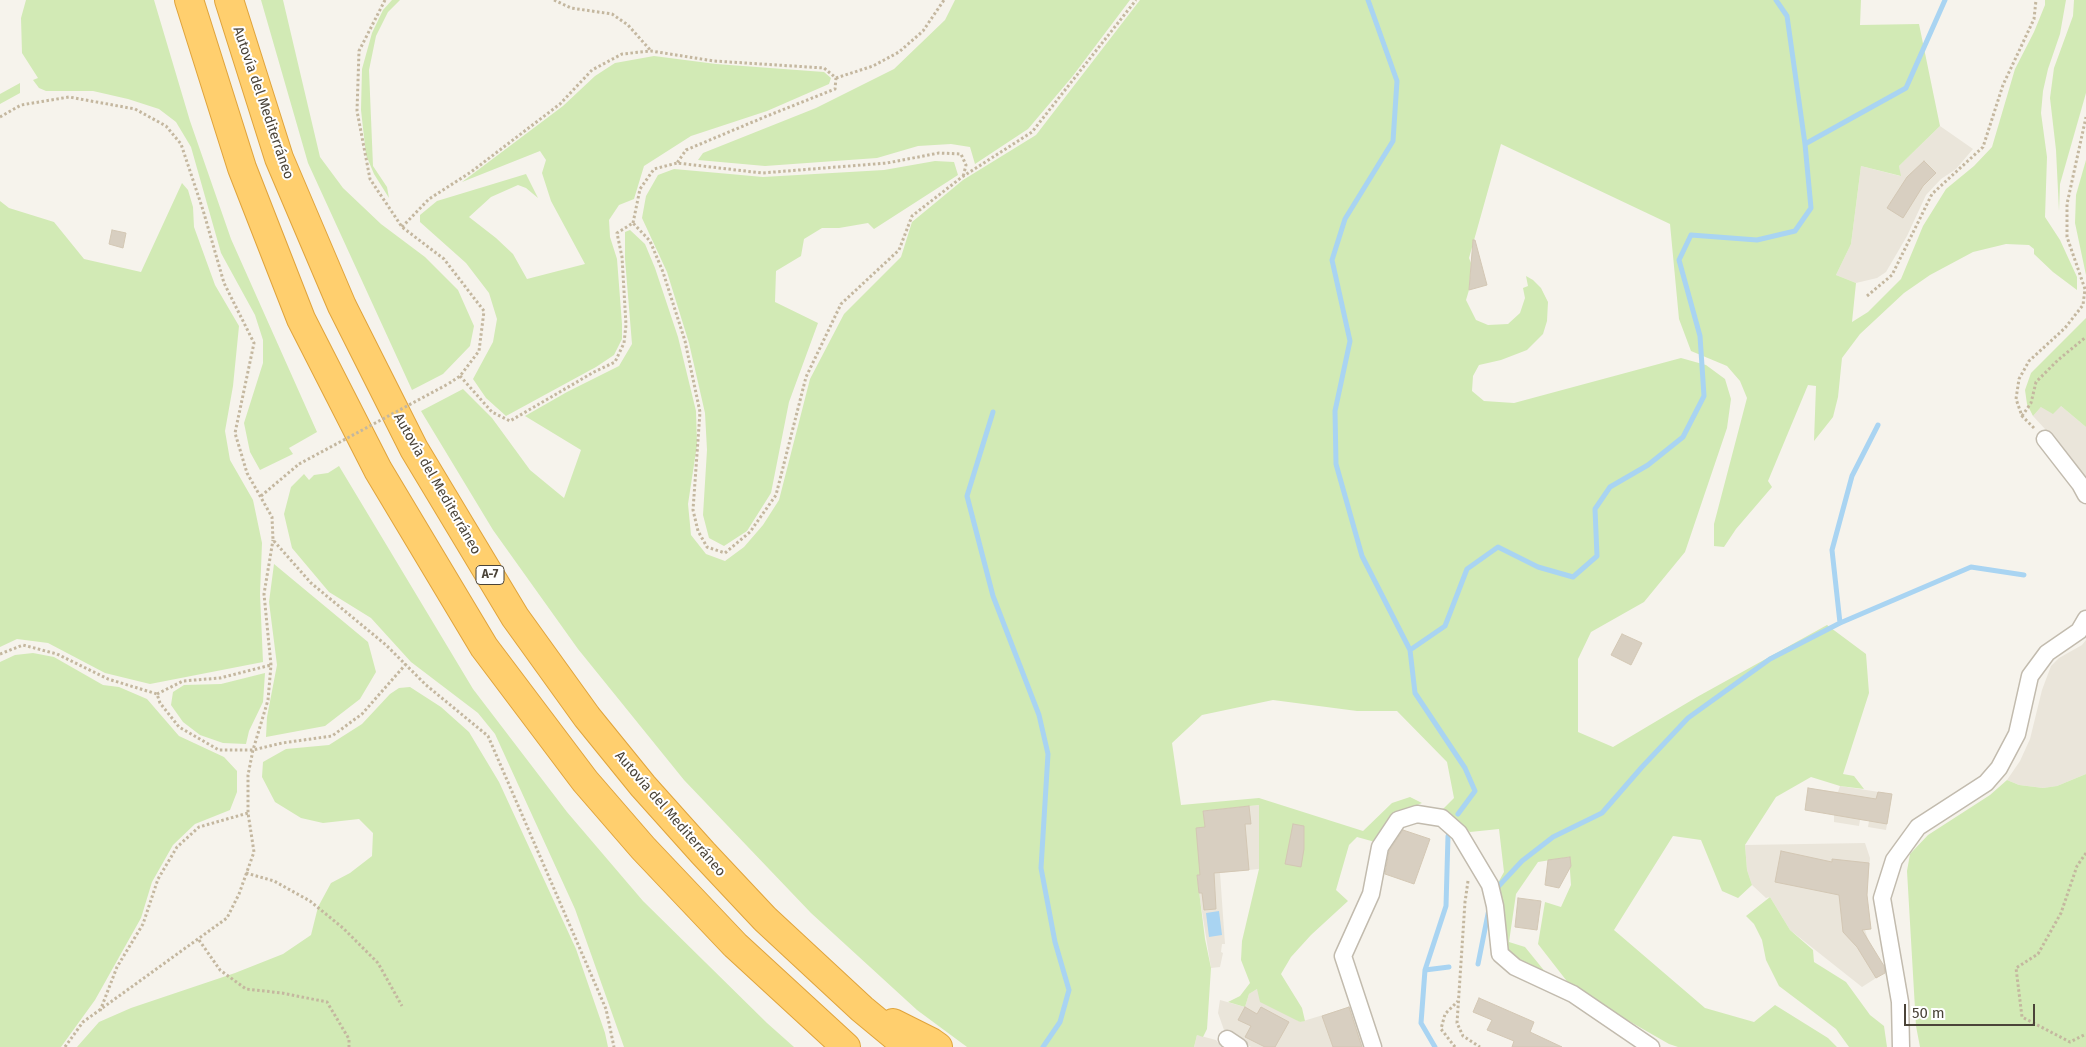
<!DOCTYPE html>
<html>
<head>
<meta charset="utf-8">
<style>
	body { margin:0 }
	#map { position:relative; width:2086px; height:1047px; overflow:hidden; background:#f6f3ec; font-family:"Fira Sans",sans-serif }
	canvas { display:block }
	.scale { position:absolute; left:1904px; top:1004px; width:131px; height:22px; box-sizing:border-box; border:2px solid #4b4439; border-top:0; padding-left:6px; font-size:15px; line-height:18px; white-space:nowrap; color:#4b4439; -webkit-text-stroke:4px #fff; paint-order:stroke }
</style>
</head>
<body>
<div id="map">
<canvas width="2086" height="1047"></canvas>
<div class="scale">50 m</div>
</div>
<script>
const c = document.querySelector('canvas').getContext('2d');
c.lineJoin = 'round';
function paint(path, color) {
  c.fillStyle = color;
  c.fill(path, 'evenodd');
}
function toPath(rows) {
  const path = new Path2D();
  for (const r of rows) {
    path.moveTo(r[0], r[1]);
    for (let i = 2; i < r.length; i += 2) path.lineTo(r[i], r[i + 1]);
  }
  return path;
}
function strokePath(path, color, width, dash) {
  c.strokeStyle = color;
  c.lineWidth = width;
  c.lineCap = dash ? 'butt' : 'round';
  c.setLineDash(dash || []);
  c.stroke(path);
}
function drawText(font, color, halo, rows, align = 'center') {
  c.font = font + ' "Fira Sans",sans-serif';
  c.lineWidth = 4;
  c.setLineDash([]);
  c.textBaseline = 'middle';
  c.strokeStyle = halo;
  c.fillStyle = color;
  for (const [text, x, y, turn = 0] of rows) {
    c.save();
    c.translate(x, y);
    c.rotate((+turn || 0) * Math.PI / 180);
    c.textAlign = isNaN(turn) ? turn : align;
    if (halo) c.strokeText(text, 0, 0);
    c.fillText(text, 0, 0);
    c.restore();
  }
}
paint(toPath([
	[1940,126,1973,149,1956,169,1941,179,1926,195,1907,236,1886,272,1877,278,1856,283,1836,275,1851,244,1861,166,1900,176,1899,166],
	[2061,406,2086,427,2086,483,2069,455,2033,416,2041,407],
	[2086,640,2086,774,2057,786,2043,788,2019,785,2007,780,2020,761,2030,739,2042,690,2051,666,2059,658,2082,645],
	[1840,786,1892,794,1886,830,1868,827,1869,821,1860,820,1859,826,1834,822,1834,815,1805,810,1808,788,1838,792],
	[1259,805,1259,869,1220,873,1225,944,1222,944,1221,952,1223,953,1220,967,1211,968,1199,893,1197,875,1200,875,1196,828,1203,811],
	[1865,843,1870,858,1867,895,1871,929,1865,930,1869,942,1887,971,1862,987,1790,930,1770,897,1766,898,1752,885,1747,870,1745,845],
	[1257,989,1300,1022,1353,1006,1367,1047,1251,1047,1224,1030,1218,1013,1220,1000,1245,1007,1249,994],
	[1197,1035,1216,1040,1222,1047,1194,1047]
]), '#eae5da');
paint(toPath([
	[26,0,154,0,190,121,231,239,317,432,289,448,293,454,260,470,250,452,244,423,263,363,263,340,255,315,221,253,191,147,176,122,159,109,128,99,93,91,46,91,39,88,33,80,38,78,22,53,21,18],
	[261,0,283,0,320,157,343,188,381,224,425,257,458,290,474,326,470,346,443,374,412,390,308,163],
	[392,0,400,0,388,12,376,36,369,70,373,166,387,187,389,198,374,174,366,155,361,110,362,69,372,33,383,10],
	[955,0,1130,0,1072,77,1028,129,975,164,970,147,951,144,918,146,877,158,765,166,698,160,703,153,816,108,894,69,945,20],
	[1140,0,1861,0,1860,25,1919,24,1940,126,1899,166,1901,176,1861,166,1851,244,1836,275,1856,283,1852,322,1868,312,1901,279,1923,226,1946,189,1974,166,1992,147,2015,69,2034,32,2045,5,2045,0,2066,0,2060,34,2048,69,2043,91,2041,113,2047,157,2045,217,2060,240,2077,277,2077,290,2053,272,2034,254,2034,249,2029,245,2006,244,1973,252,1930,275,1904,293,1860,334,1842,358,1838,397,1833,417,1814,441,1816,386,1808,385,1768,481,1772,487,1736,529,1724,547,1714,546,1714,524,1747,398,1740,381,1727,366,1691,351,1679,319,1670,224,1501,144,1469,258,1471,263,1469,290,1466,300,1476,320,1488,325,1508,324,1520,313,1525,298,1523,288,1528,286,1526,276,1533,280,1541,288,1548,302,1547,321,1543,334,1527,350,1501,360,1479,365,1473,376,1472,391,1484,401,1514,403,1681,358,1706,365,1725,379,1731,399,1727,428,1685,552,1644,602,1591,632,1578,659,1578,732,1613,747,1697,697,1827,625,1866,654,1869,693,1843,774,1854,776,1864,789,1840,786,1811,777,1776,797,1745,845,1747,870,1752,885,1738,898,1722,891,1701,840,1673,836,1614,930,1705,1008,1754,1022,1775,1005,1828,1038,1837,1047,1678,1047,1669,1044,1573,989,1538,944,1545,902,1561,907,1571,885,1569,857,1538,862,1516,894,1509,942,1525,947,1551,979,1522,966,1504,948,1499,881,1504,872,1499,829,1470,832,1443,809,1454,798,1447,762,1397,711,1357,711,1273,700,1202,715,1172,743,1181,805,1259,798,1363,831,1392,803,1410,797,1422,803,1405,810,1375,842,1357,837,1349,845,1336,890,1348,901,1311,935,1291,957,1281,974,1302,1008,1305,1021,1300,1022,1260,1002,1257,989,1249,994,1245,1007,1228,1002,1240,996,1250,983,1241,960,1242,941,1259,869,1259,805,1203,811,1205,827,1200,875,1197,875,1205,939,1211,968,1207,1029,1203,1037,1197,1035,1194,1047,967,1047,917,1010,811,913,684,780,578,649,493,530,421,411,463,389,492,418,530,470,564,498,581,450,525,416,567,392,619,366,632,344,625,259,625,232,630,230,645,244,655,268,678,337,696,411,697,445,688,504,691,535,706,554,725,561,744,547,763,525,779,500,810,379,844,314,901,257,912,222,963,180,1036,135],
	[2074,0,2086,0,2086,93,2060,184,2059,211,2056,150,2050,98,2054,68,2073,16],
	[654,56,716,64,824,72,831,78,829,84,767,111,691,136,644,166,634,199,619,205,609,220,610,237,617,259,622,324,622,339,614,355,596,367,506,416,486,398,473,379,493,342,497,319,489,293,466,263,420,222,420,215,437,201,526,174,538,198,526,188,518,185,491,197,469,217,496,238,513,254,527,279,585,264,551,201,542,173,546,160,540,151,462,182,563,106,595,76,615,63],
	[20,83,20,93,0,104,0,94],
	[2086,160,2086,275,2075,223,2076,195],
	[935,161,954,162,958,175,874,229,868,223,839,228,822,228,804,239,801,256,776,271,775,302,818,323,789,402,771,493,747,531,724,546,709,538,703,515,707,450,705,413,689,343,667,272,642,218,646,196,658,175,674,169,763,177,884,170],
	[182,183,188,190,193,207,194,227,215,285,239,326,233,386,225,431,230,460,253,500,262,543,260,594,263,662,150,684,105,673,48,643,17,639,0,647,0,201,9,208,54,222,84,259,141,272],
	[2086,318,2086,427,2061,406,2053,414,2041,407,2033,416,2027,404,2025,390,2031,373],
	[339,466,473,689,567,812,643,901,767,1023,794,1047,624,1047,575,909,495,734,478,713,411,662,371,618,329,592,292,548,284,514,291,487,304,474,309,480,314,475,328,473],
	[274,564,368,642,376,672,360,699,325,726,266,737,267,717,277,665,269,602],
	[33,653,54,657,103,685,119,687,147,699,179,736,224,757,237,771,237,792,230,810,195,824,173,845,152,882,141,918,95,1000,61,1047,0,1047,0,662,15,655],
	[265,673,263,702,249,731,246,744,223,743,200,735,183,722,171,705,173,692,184,685,221,684],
	[410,687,441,707,469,732,499,782,576,949,605,1033,608,1047,77,1047,99,1022,131,1008,235,973,283,954,311,935,318,907,331,883,350,873,372,856,373,833,359,819,323,823,301,818,275,802,262,777,263,762,286,749,329,745,362,724,390,694,399,688],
	[2086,774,2086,1047,1920,1047,1916,1026,1907,871,1910,854,1928,835,1990,795,2007,780,2019,785,2043,788,2057,786],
	[1770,897,1790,930,1813,950,1814,962,1846,982,1870,1015,1884,1026,1887,1047,1849,1047,1836,1029,1779,986,1766,960,1762,940,1754,924,1746,916]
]), '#d2eab5');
paint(toPath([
	[1219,911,1222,935,1209,937,1206,913]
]), '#a9d4f2');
strokePath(toPath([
	[1368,0,1397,81,1393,141,1345,219,1332,260,1350,341,1335,411,1336,464,1362,556,1410,650,1415,693,1465,768,1475,791,1458,814],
	[1805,144,1906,88,1945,0],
	[993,412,967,496,993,596,1039,715,1048,754,1041,868,1055,942,1069,990,1060,1022,1043,1047],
	[1840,623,1832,550,1852,476,1878,425],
	[1410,650,1445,626,1467,569,1498,547,1538,567,1573,577,1597,556,1595,509,1610,487,1648,465,1683,437,1704,396,1700,336,1679,260,1691,235,1757,240,1795,231,1811,208,1805,144,1787,16,1776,0],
	[1495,890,1522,861,1553,837,1602,813,1642,767,1688,718,1770,659,1840,623,1971,567,2024,575],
	[1478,964,1489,909],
	[1425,970,1449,967],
	[1435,1047,1421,1023,1425,970,1446,906,1448,836]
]), '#a9d4f2', 5);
const building = toPath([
	[1924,161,1936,173,1923,186,1903,218,1887,208,1907,177,1924,161],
	[112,230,126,233,123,248,109,244,112,230],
	[1473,240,1475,240,1487,285,1469,290,1473,240],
	[1622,634,1642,643,1631,665,1611,655,1622,634],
	[1808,788,1876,799,1878,792,1892,794,1887,824,1805,810,1808,788],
	[1249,806,1251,824,1245,824,1249,870,1214,873,1216,909,1204,910,1202,893,1199,893,1197,875,1200,875,1196,828,1205,827,1203,811,1249,806],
	[1293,824,1304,826,1304,849,1301,867,1285,864,1293,824],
	[1403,830,1430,839,1414,884,1385,874,1389,851,1403,830],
	[1781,851,1832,862,1832,859,1869,863,1867,895,1871,929,1862,930,1884,966,1885,973,1876,978,1857,947,1843,932,1839,895,1775,882,1781,851],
	[1570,857,1571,866,1559,888,1545,885,1548,860,1570,857],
	[1518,898,1541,901,1537,930,1515,927,1518,898],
	[1479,998,1534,1022,1530,1032,1562,1047,1512,1047,1514,1041,1487,1030,1492,1020,1473,1012,1479,998],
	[1245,1007,1257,1014,1261,1007,1289,1022,1275,1047,1265,1047,1245,1037,1251,1026,1238,1020,1245,1007],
	[1349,1007,1362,1047,1333,1047,1322,1016,1349,1007]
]);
paint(building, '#d8cfc1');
strokePath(building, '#d3c7b4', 1);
const minor = toPath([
	[2045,439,2080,484,2086,495],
	[1227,1039,1239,1047],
	[1373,1047,1343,956,1371,894,1380,847,1398,820,1417,814,1442,818,1459,833,1490,885,1495,906,1500,954,1515,967,1573,994,1651,1047],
	[1901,1047,1900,1002,1882,898,1894,860,1918,827,1986,783,1999,768,2017,734,2030,676,2047,653,2079,631,2086,619]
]);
const motorway = toPath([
	[189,0,242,168,301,319,378,470,484,647,585,781,643,848,735,945,846,1047],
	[229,0,279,158,342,306,414,449,515,617,587,717,643,786,703,853,765,919,862,1009,908,1047],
	[893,1023,931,1042,938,1047]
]);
strokePath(minor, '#c2bbae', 19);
strokePath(motorway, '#e0a43c', 30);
strokePath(toPath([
	[385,0,359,51,357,111,370,179,402,227,444,259,484,311,479,351,460,376,448,384],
	[554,0,571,8,612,14,628,25,651,51],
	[836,78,873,66,899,52,923,31,944,0],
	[0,117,21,105,69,97,135,109,166,126,181,144,203,210,224,283,254,343,235,433,247,473,272,517,273,540,311,583,386,645,426,685,488,736,606,1009,614,1047],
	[633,223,640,189,654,169,677,163],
	[402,227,429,199,471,172,560,104,592,70,622,54,651,51,714,61,824,68,836,78,835,89,767,116,686,150,677,163,762,173,887,163,939,153,961,154,966,165,963,177],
	[1867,296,1892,275,1932,194,1983,147,2003,85,2034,19,2036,0],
	[460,376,492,412,510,421,594,372,615,362,624,343,626,325,622,257,617,233,633,223,650,241,663,272,685,341,700,412,693,510,698,531,707,547,725,553,750,532,776,495,806,377,841,304,899,250,912,216,962,177,1032,132,1136,0],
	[2022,416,2031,403,2036,382,2058,360,2086,337],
	[2034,428,2022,416,2016,399,2019,379,2029,361,2065,328,2083,305,2085,289,2067,237,2067,204,2086,117],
	[261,496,299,464],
	[0,654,23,645,57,654,108,679,157,694,160,703,179,727,219,750,253,750,282,743,332,736,362,714,406,664],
	[157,694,183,681,220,678,271,665],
	[2086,853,2077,866,2061,913,2038,954,2016,968,2022,1017,2070,1042,2086,1034],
	[246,873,274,881,310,901,343,928,378,963,402,1006],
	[1468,881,1465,902,1457,1023,1463,1036,1480,1047],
	[199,940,220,970,246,989,282,993,327,1002,349,1039,349,1047],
	[100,1011,117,967,143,924,158,879,177,847,199,827,248,813],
	[65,1047,83,1022,227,918,239,894,254,852,248,813,248,775,253,750,268,700,271,665,264,594,273,540],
	[1455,1047,1441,1029,1445,1014,1458,1001]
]), '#c4b79f', 3, [2.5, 2.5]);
strokePath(minor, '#fff', 16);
strokePath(motorway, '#ffcf6e', 28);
strokePath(toPath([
	[299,464,448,384]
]), '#c4b79f', 3, [2.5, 2.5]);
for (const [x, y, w] of [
	[490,575,28]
]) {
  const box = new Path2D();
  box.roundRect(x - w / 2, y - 9.5, w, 19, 4);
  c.fillStyle = '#fff';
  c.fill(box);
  strokePath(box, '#4b4439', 1);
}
drawText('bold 12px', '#4b4439', null, [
	["A-7",490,575]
]);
drawText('14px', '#4b4439', '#fff', [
	["Autovía del Mediterráneo",263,103,71],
	["Autovía del Mediterráneo",437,484,60],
	["Autovía del Mediterráneo",670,814,49]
]);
</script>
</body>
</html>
